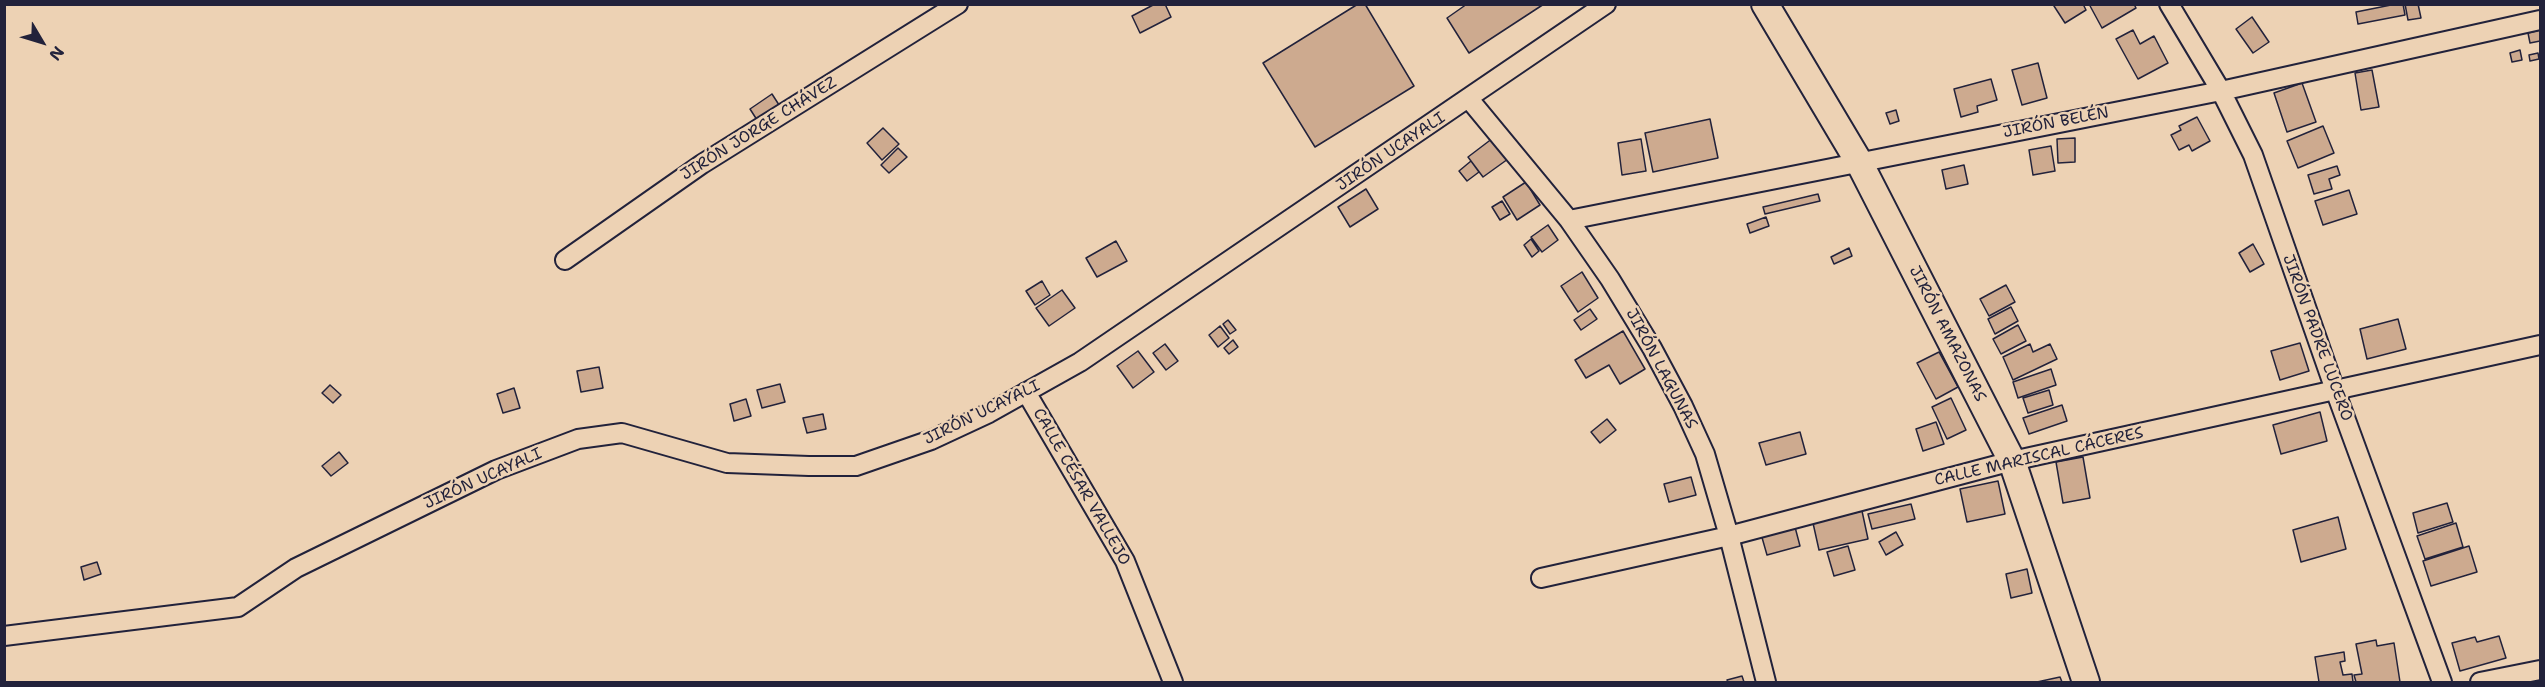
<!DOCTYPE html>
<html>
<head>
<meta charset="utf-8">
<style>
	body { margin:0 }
	#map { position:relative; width:2545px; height:687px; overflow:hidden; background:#edd2b4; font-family:"Shantell Sans",sans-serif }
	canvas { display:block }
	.frame { position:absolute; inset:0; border:6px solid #22223b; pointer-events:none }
	.north { position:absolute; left:12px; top:12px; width:60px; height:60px; -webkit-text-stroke:4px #edd2b4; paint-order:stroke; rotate:128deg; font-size:16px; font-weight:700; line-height:24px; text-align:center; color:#22223b }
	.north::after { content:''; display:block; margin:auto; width:21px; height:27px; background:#22223b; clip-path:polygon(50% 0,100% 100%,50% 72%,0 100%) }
</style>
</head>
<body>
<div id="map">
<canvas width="2545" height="687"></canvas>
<div class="frame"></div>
<div class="north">N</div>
</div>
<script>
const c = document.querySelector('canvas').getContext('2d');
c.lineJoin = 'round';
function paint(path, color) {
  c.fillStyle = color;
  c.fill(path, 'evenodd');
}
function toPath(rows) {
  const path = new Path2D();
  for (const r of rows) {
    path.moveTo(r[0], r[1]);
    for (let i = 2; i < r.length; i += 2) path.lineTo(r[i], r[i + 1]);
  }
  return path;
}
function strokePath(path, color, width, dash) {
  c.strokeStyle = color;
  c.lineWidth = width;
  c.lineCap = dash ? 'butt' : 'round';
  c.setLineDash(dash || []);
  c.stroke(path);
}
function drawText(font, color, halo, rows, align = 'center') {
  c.font = font + ' "Shantell Sans",sans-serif';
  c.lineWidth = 5;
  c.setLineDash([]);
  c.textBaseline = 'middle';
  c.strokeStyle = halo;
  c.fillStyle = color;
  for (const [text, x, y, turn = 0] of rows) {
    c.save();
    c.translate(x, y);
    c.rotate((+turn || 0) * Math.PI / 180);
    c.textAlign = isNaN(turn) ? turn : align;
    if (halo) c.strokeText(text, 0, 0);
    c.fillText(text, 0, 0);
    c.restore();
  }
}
const building = toPath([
	[1155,4,1165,4,1171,17,1140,33,1132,16,1155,4],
	[1358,4,1365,4,1414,86,1315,147,1263,63,1358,4],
	[1467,4,1544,4,1469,53,1447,18,1467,4],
	[2055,4,2083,4,2086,10,2065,23,2054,6,2055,4],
	[2089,4,2134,4,2136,8,2102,28,2089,4],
	[2396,4,2403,4,2405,15,2358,24,2356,12,2396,4],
	[2405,4,2418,4,2421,18,2408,20,2405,4],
	[2252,17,2269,42,2253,53,2236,29,2252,17],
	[2133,30,2140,44,2154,36,2168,63,2138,79,2116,39,2133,30],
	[2540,30,2540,41,2530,43,2528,33,2540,30],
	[2520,50,2522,60,2512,62,2510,53,2520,50],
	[2538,53,2539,59,2530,61,2529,55,2538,53],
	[2038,63,2047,98,2022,105,2012,70,2038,63],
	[2372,70,2379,107,2361,110,2355,73,2372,70],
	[1991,79,1997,100,1977,106,1978,112,1961,117,1954,89,1991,79],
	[2302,83,2316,122,2287,132,2274,93,2302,83],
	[772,94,781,108,759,123,750,109,772,94],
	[1896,110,1899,121,1890,124,1886,113,1896,110],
	[2197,117,2210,141,2192,151,2189,145,2179,150,2171,135,2181,130,2179,126,2197,117],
	[1710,119,1718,158,1653,172,1645,133,1710,119],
	[2323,126,2334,153,2298,168,2287,141,2323,126],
	[883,128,899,144,882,160,867,143,883,128],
	[1493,138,1508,159,1483,177,1468,157,1493,138],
	[2075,138,2075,162,2058,163,2057,139,2075,138],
	[1641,139,1646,171,1622,175,1618,143,1641,139],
	[2051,146,2055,171,2033,175,2029,150,2051,146],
	[898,148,907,157,889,173,881,165,898,148],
	[1471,161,1479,172,1467,181,1459,171,1471,161],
	[1964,165,1968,184,1946,189,1942,170,1964,165],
	[2337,166,2340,175,2329,179,2332,189,2314,194,2308,175,2337,166],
	[1526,182,1540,205,1517,220,1503,197,1526,182],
	[1366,189,1378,209,1350,227,1338,207,1366,189],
	[2349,190,2357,214,2323,225,2315,201,2349,190],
	[1818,194,1820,201,1765,214,1763,207,1818,194],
	[1502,201,1510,214,1500,220,1492,207,1502,201],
	[1766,217,1769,226,1750,233,1747,224,1766,217],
	[1548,225,1558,240,1542,252,1531,237,1548,225],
	[1531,239,1539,251,1532,257,1524,245,1531,239],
	[1116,241,1127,261,1097,277,1086,258,1116,241],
	[2253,244,2264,264,2250,272,2239,253,2253,244],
	[1849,248,1852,256,1834,264,1831,257,1849,248],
	[1582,272,1598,298,1578,312,1561,286,1582,272],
	[1042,281,1050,295,1035,305,1026,291,1042,281],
	[2006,285,2015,302,1989,316,1980,299,2006,285],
	[1062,290,1075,308,1049,326,1036,308,1062,290],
	[2011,307,2018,321,1995,334,1988,319,2011,307],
	[1590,309,1597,319,1581,330,1574,320,1590,309],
	[2398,319,2406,349,2367,359,2360,329,2398,319],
	[1228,320,1236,330,1230,334,1223,324,1228,320],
	[2018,325,2026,341,2001,354,1993,339,2018,325],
	[1220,326,1229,338,1218,347,1209,335,1220,326],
	[1623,331,1645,369,1620,384,1609,365,1586,378,1575,360,1623,331],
	[1233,340,1238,347,1229,354,1224,348,1233,340],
	[2300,343,2309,371,2280,380,2271,351,2300,343],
	[1165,344,1178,361,1166,370,1153,353,1165,344],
	[2030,344,2033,352,2050,344,2057,359,2013,380,2003,357,2030,344],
	[1138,351,1154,372,1133,388,1117,366,1138,351],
	[1939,352,1958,387,1936,399,1917,363,1939,352],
	[599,367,603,388,581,392,577,371,599,367],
	[2051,369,2056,385,2018,398,2013,382,2051,369],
	[780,384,785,402,762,408,757,390,780,384],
	[330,385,341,395,333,403,322,393,330,385],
	[514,388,520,408,503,413,497,394,514,388],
	[2049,390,2053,405,2028,413,2023,398,2049,390],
	[1951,398,1966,430,1947,439,1932,407,1951,398],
	[746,399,751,416,734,421,730,404,746,399],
	[2062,405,2067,421,2029,434,2023,418,2062,405],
	[2320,412,2327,441,2281,454,2273,425,2320,412],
	[823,414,826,429,807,433,803,418,823,414],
	[1607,419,1616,430,1600,443,1591,432,1607,419],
	[1936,422,1944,444,1923,451,1916,429,1936,422],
	[1800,432,1806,454,1766,465,1759,443,1800,432],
	[339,452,348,463,331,476,322,466,339,452],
	[2083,457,2090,498,2063,503,2056,462,2083,457],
	[1691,477,1696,495,1669,502,1664,484,1691,477],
	[1998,481,2005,514,1967,522,1960,489,1998,481],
	[2447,503,2453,522,2418,533,2413,513,2447,503],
	[1911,504,1915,519,1872,529,1868,514,1911,504],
	[1862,511,1868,539,1819,550,1813,523,1862,511],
	[2338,517,2346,549,2301,562,2293,530,2338,517],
	[2456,523,2463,547,2425,559,2417,536,2456,523],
	[1795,527,1800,546,1767,555,1761,534,1795,527],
	[1896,532,1903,545,1886,555,1879,542,1896,532],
	[1848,546,1855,570,1834,576,1827,552,1848,546],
	[2469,546,2477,572,2431,586,2423,561,2469,546],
	[97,562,101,574,84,580,81,567,97,562],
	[2027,569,2032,593,2011,598,2006,574,2027,569],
	[2499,636,2506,658,2460,671,2452,643,2475,637,2477,642,2499,636],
	[2376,640,2377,646,2394,643,2400,682,2356,682,2354,675,2362,674,2356,644,2376,640],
	[2344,652,2345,661,2340,662,2343,675,2352,674,2353,682,2315,682,2319,682,2315,657,2344,652],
	[1742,676,1744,682,1728,682,1727,680,1742,676],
	[2060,677,2062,682,2037,682,2060,677]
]);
paint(building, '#cdaa8f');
strokePath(building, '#22223b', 1.5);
const street = toPath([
	[2169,4,2221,91,2253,155,2335,390,2442,682],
	[1469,99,1569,220,1610,279,1652,348,1683,406,1705,454,1729,536,1766,682],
	[1569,220,2221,91,2540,20],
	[565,260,702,164,958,4],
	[1026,392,1125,561,1173,682],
	[1541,578,1729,536,2012,461,2540,345],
	[4,636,238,607,296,568,496,470,578,439,622,433,727,463,809,466,856,466,931,440,989,413,1080,362,1606,4],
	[2480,682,2540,670]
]);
const secondary = toPath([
	[1765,4,1859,162,2012,461,2086,682]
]);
strokePath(street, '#22223b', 22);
strokePath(secondary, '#22223b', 30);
strokePath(street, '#edd2b4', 18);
strokePath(secondary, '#edd2b4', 26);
drawText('16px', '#22223b', '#edd2b4', [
	["JIRÓN BELÉN",2056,123,-11],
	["JIRÓN JORGE CHÁVEZ",759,129,-32],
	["JIRÓN UCAYALI",1391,152,-34],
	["JIRÓN AMAZONAS",1947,334,63],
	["JIRÓN PADRE LUCERO",2317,338,70],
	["JIRÓN LAGUNAS",1661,369,62],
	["JIRÓN UCAYALI",982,413,-26],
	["CALLE MARISCAL CÁCERES",2039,457,-13],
	["JIRÓN UCAYALI",483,479,-24],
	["CALLE CÉSAR VALLEJO",1081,487,60]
]);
</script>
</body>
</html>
